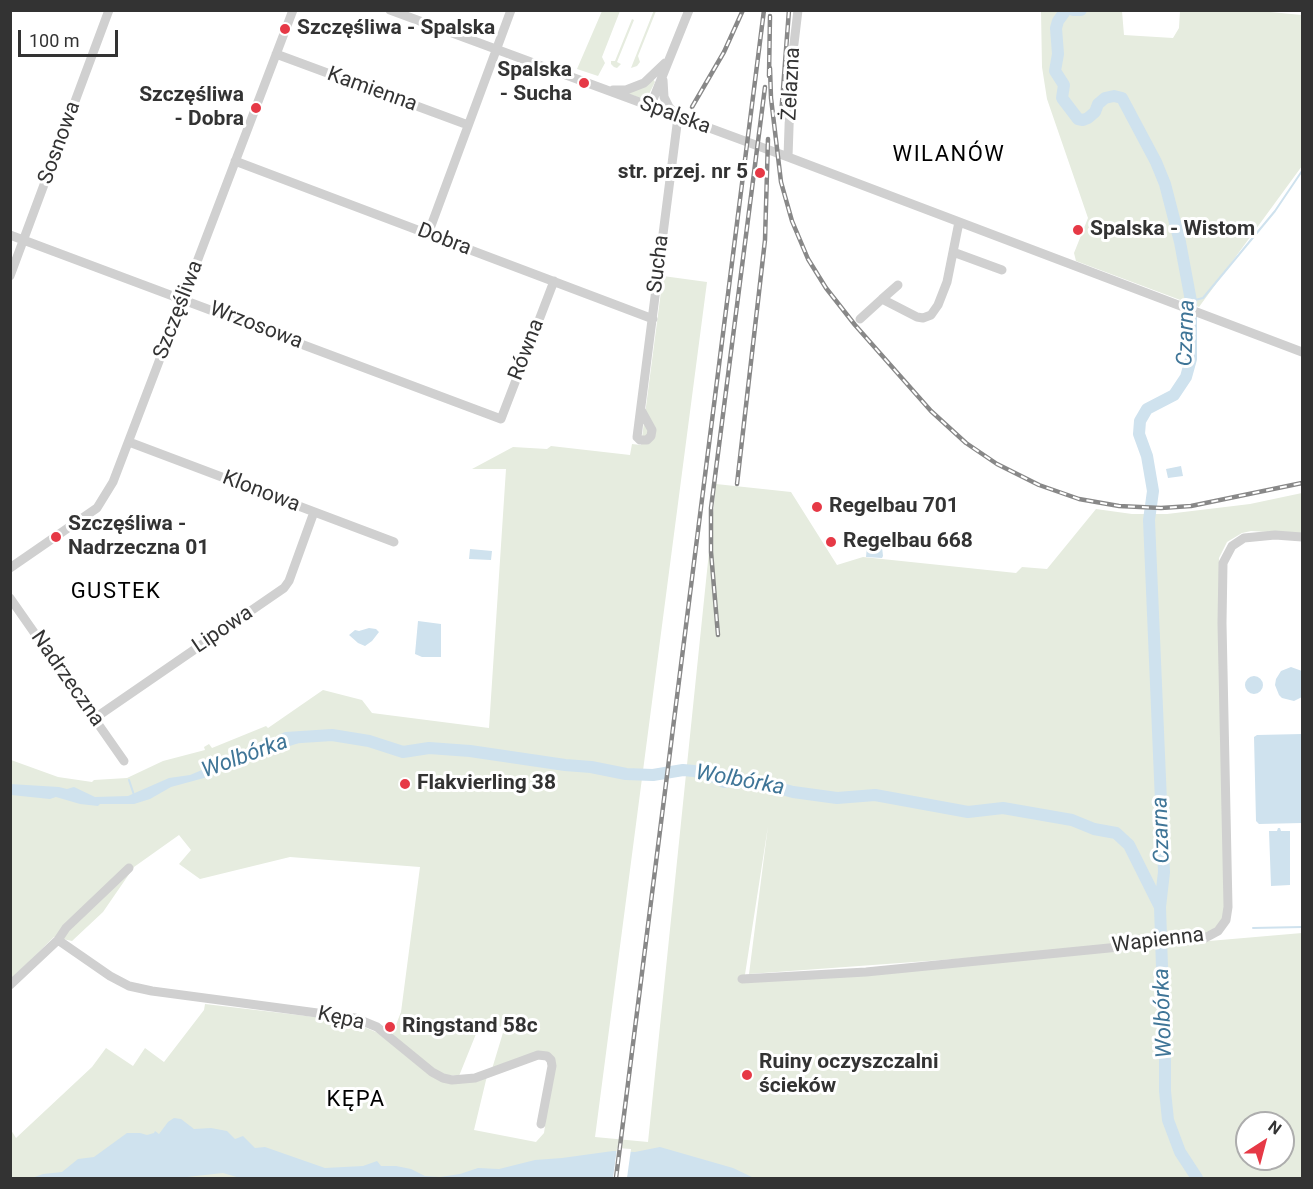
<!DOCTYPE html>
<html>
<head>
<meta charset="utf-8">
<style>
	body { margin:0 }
	#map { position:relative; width:1313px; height:1189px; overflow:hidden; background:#fff; font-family:Roboto,sans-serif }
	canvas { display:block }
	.frame { position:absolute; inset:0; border:12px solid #333; pointer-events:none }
	.north { position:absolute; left:1235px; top:1111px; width:60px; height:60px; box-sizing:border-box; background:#fff; border:2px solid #adadad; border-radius:50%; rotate:36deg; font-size:16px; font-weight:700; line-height:24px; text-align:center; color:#333 }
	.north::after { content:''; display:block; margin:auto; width:21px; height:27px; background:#e63946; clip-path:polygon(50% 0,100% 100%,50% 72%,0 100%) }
	.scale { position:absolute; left:18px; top:30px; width:100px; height:27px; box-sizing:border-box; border:3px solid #333; border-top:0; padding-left:8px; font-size:18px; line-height:21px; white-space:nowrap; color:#333; -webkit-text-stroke:4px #fff; paint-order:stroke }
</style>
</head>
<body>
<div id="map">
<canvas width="1313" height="1189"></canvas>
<div class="frame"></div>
<div class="north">N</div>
<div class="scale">100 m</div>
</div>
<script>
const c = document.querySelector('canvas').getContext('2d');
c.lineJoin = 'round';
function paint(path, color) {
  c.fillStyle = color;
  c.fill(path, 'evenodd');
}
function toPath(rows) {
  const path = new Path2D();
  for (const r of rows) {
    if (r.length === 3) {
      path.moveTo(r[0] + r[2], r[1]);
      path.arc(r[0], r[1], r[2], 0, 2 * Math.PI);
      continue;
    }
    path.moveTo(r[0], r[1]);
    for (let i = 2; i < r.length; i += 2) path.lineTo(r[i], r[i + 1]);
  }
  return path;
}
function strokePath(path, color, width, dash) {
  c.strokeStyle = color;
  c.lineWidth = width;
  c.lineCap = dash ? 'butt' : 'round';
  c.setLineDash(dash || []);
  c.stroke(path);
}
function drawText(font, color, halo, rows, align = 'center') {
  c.font = font + ' Roboto,sans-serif';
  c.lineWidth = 6;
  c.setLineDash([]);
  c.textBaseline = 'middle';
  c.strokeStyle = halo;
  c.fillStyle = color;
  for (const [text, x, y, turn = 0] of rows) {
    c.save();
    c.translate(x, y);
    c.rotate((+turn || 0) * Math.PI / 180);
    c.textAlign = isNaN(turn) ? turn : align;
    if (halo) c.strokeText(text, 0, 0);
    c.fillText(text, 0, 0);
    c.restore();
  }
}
paint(toPath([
	[654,10,656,11,638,56,640,62,637,66,631,68],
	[602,11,620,11,602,57,605,63,598,76,577,69],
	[1260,11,1302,15,1302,166,1199,307,1076,261,1074,253,1088,218,1047,99,1042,67,1041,11,1122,11,1124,35,1173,38,1179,28,1180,11],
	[632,19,634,20,617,62,621,64,617,68,614,67,611,64,611,61,615,61],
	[653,79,655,82,646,100,629,94,628,92],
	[663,276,707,282,595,1137,648,1142,716,484,791,492,837,565,863,557,1016,573,1022,567,1047,569,1096,509,1132,514,1167,514,1250,504,1302,493,1302,534,1251,531,1242,533,1227,542,1219,558,1225,895,1225,911,1221,924,1204,935,969,958,749,974,768,826,744,981,1302,933,1302,1178,11,1178,11,1130,16,1138,92,1067,106,1048,133,1066,145,1048,164,1062,204,1010,205,1004,349,1021,376,1032,452,1084,475,1081,487,1076,474,1130,536,1142,544,1133,550,1090,550,1054,492,1069,505,1026,478,1029,459,1076,446,1075,434,1069,392,1035,401,1012,420,867,290,857,200,879,179,864,191,850,179,835,134,867,103,912,72,941,54,937,11,979,11,760,58,777,92,782,94,780,127,778,163,761,205,750,204,747,209,744,212,748,266,726,268,728,323,690,362,700,372,713,489,728,506,469,472,469,513,447,547,449,551,446,630,455,632,444,641,445],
	[1247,1123,1283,1123,1283,1159,1247,1159]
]), '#e6ecdf');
paint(toPath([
	[1181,466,1183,476,1168,478,1166,469],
	[867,546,882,547,883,556,882,558,866,557],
	[470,549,492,551,491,560,469,559],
	[418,621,441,624,441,657,422,657,415,654],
	[369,628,376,629,379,632,372,641,365,646,358,643,349,635,355,630,359,631],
	[1291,667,1302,671,1302,697,1294,701,1282,698,1279,695,1275,685,1276,679,1281,671],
	[1254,685,9],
	[290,734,294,734,299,743,222,768,204,778,171,787,150,799,134,804,100,804,98,806,80,804,56,797,50,799,11,795,10,784,59,787,67,789,74,787,95,797,128,796,169,778,190,775,245,752,253,747,268,746],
	[1302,734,1302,823,1259,824,1256,821,1254,737,1257,735],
	[1278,828,1280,828,1281,831,1290,831,1290,885,1271,886,1269,831,1277,831],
	[174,1118,181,1119,194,1129,211,1128,227,1131,235,1139,243,1136,255,1148,265,1147,325,1168,363,1166,377,1161,381,1166,396,1166,411,1169,425,1176,440,1177,460,1174,478,1168,499,1169,535,1160,562,1158,613,1151,635,1152,660,1147,733,1168,754,1178,240,1178,223,1173,178,1178,32,1178,43,1174,62,1172,78,1159,94,1157,127,1133,140,1133,147,1135,154,1133,155,1131,159,1134,168,1122]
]), '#cfe2ee');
paint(toPath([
	[617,1148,631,1149,627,1178,613,1178]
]), '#fff');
strokePath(toPath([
	[1191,301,1203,298,1275,211,1302,171],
	[129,780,134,795],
	[1253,928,1302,927]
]), '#cfe2ee', 2);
strokePath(toPath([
	[1066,10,1058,21,1056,28,1058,54,1055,71,1064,85,1062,98,1078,119,1083,120,1088,118,1095,112,1098,104,1105,98,1114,96,1122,98,1156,162,1165,184,1180,242,1191,301,1191,359,1186,377,1174,395,1147,409,1140,421,1139,434,1147,456,1153,491,1149,520,1164,872,1160,907],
	[1073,10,1081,10],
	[280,741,286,738,332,735,369,741,403,752,429,748,470,751,565,765,591,767,626,774,653,775,683,770,694,771,712,776,724,782,740,781,771,786,793,792,837,798,875,795,968,812,1003,808,1072,820,1094,829,1116,833,1129,845,1160,907,1165,1058,1165,1091,1168,1120,1180,1152,1197,1178]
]), '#cfe2ee', 12);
strokePath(toPath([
	[390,10,788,157,1302,352],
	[276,54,468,125],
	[663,80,664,97,669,107,676,115],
	[613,90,626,90,644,83,665,63],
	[650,107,689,10],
	[788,157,791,69,798,10],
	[235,161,653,319],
	[428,234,511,10],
	[10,235,501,419,554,281],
	[953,252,1002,270],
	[10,276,109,10],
	[882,299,898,285],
	[860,319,882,299,917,317,923,318,931,315,938,305,947,282,959,222],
	[641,410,652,430,651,436,647,440,640,440,637,437,678,117],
	[129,442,394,542],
	[10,568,97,508,113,482,293,10],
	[10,598,124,761],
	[95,718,284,588,289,581,314,512],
	[58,940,110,976,129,986,152,991,355,1018,377,1027,432,1072,443,1078,452,1080,475,1078,538,1055,547,1056,551,1060,552,1066,541,1124],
	[742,979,866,972,1190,940,1205,938,1218,931,1226,920,1228,907,1222,623,1223,563,1232,546,1244,538,1275,535,1302,537],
	[10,985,58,940,66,928,129,868]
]), '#d0d0d0', 9);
const rail = toPath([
	[770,68,771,98,781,182,792,221,808,259,826,288,855,325,931,411,966,443,997,464,1039,485,1079,499,1119,506,1161,508,1191,506,1302,483],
	[769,76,770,16],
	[692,107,724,52,743,10],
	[781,116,789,10],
	[737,484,765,240,768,139],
	[718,635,711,552,711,508,765,87],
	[616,1178,764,10]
]);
strokePath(rail, '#888', 4.5);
strokePath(rail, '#fff', 2, [7]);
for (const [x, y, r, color] of [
	[285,29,6,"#e63946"],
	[584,83,6,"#e63946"],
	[256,108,6,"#e63946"],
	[760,173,6,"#e63946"],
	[1078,230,6,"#e63946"],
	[817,507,6,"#e63946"],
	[56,537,6,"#e63946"],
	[831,542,6,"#e63946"],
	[405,784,6,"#e63946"],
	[390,1027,6,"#e63946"],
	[747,1075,6,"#e63946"]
]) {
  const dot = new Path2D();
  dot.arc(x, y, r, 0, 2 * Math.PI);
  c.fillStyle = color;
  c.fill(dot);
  strokePath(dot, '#fff', 2);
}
drawText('bold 21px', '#333', '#fff', [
	["Szczęśliwa - Spalska",297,29],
	["Spalska",572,71,"right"],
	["- Sucha",572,95,"right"],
	["Szczęśliwa",244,96,"right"],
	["- Dobra",244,120,"right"],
	["str. przej. nr 5",748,173,"right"],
	["Spalska - Wistom",1090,230],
	["Regelbau 701",829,507],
	["Szczęśliwa -",68,525],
	["Nadrzeczna 01",68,549],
	["Regelbau 668",843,542],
	["Flakvierling 38",417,784],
	["Ringstand 58c",402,1027],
	["Ruiny oczyszczalni",759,1063],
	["ścieków",759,1087]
], 'left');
drawText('21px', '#333', '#fff', [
	["Żelazna",792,84,-87],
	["Kamienna",372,90,20],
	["Spalska",675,116,20],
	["Sosnowa",60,143,-70],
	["Dobra",444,240,21],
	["Sucha",659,264,-83],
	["Szczęśliwa",179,310,-69],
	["Wrzosowa",256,326,21],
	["Równa",527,350,-69],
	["Klonowa",261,492,21],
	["Lipowa",223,630,-34],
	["Nadrzeczna",67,679,55],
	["Wapienna",1158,941,-7],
	["Kępa",341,1019,12]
]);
c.letterSpacing = '1.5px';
drawText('22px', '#000', '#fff', [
	["WILANÓW",949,155],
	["GUSTEK",116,592],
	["KĘPA",356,1100]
]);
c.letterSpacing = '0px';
drawText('italic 22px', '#3f7597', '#fff', [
	["Czarna",1187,333,-88],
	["Wolbórka",245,757,-20],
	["Wolbórka",740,781,10],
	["Czarna",1162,830,-92],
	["Wolbórka",1164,1013,-92]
]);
</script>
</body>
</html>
